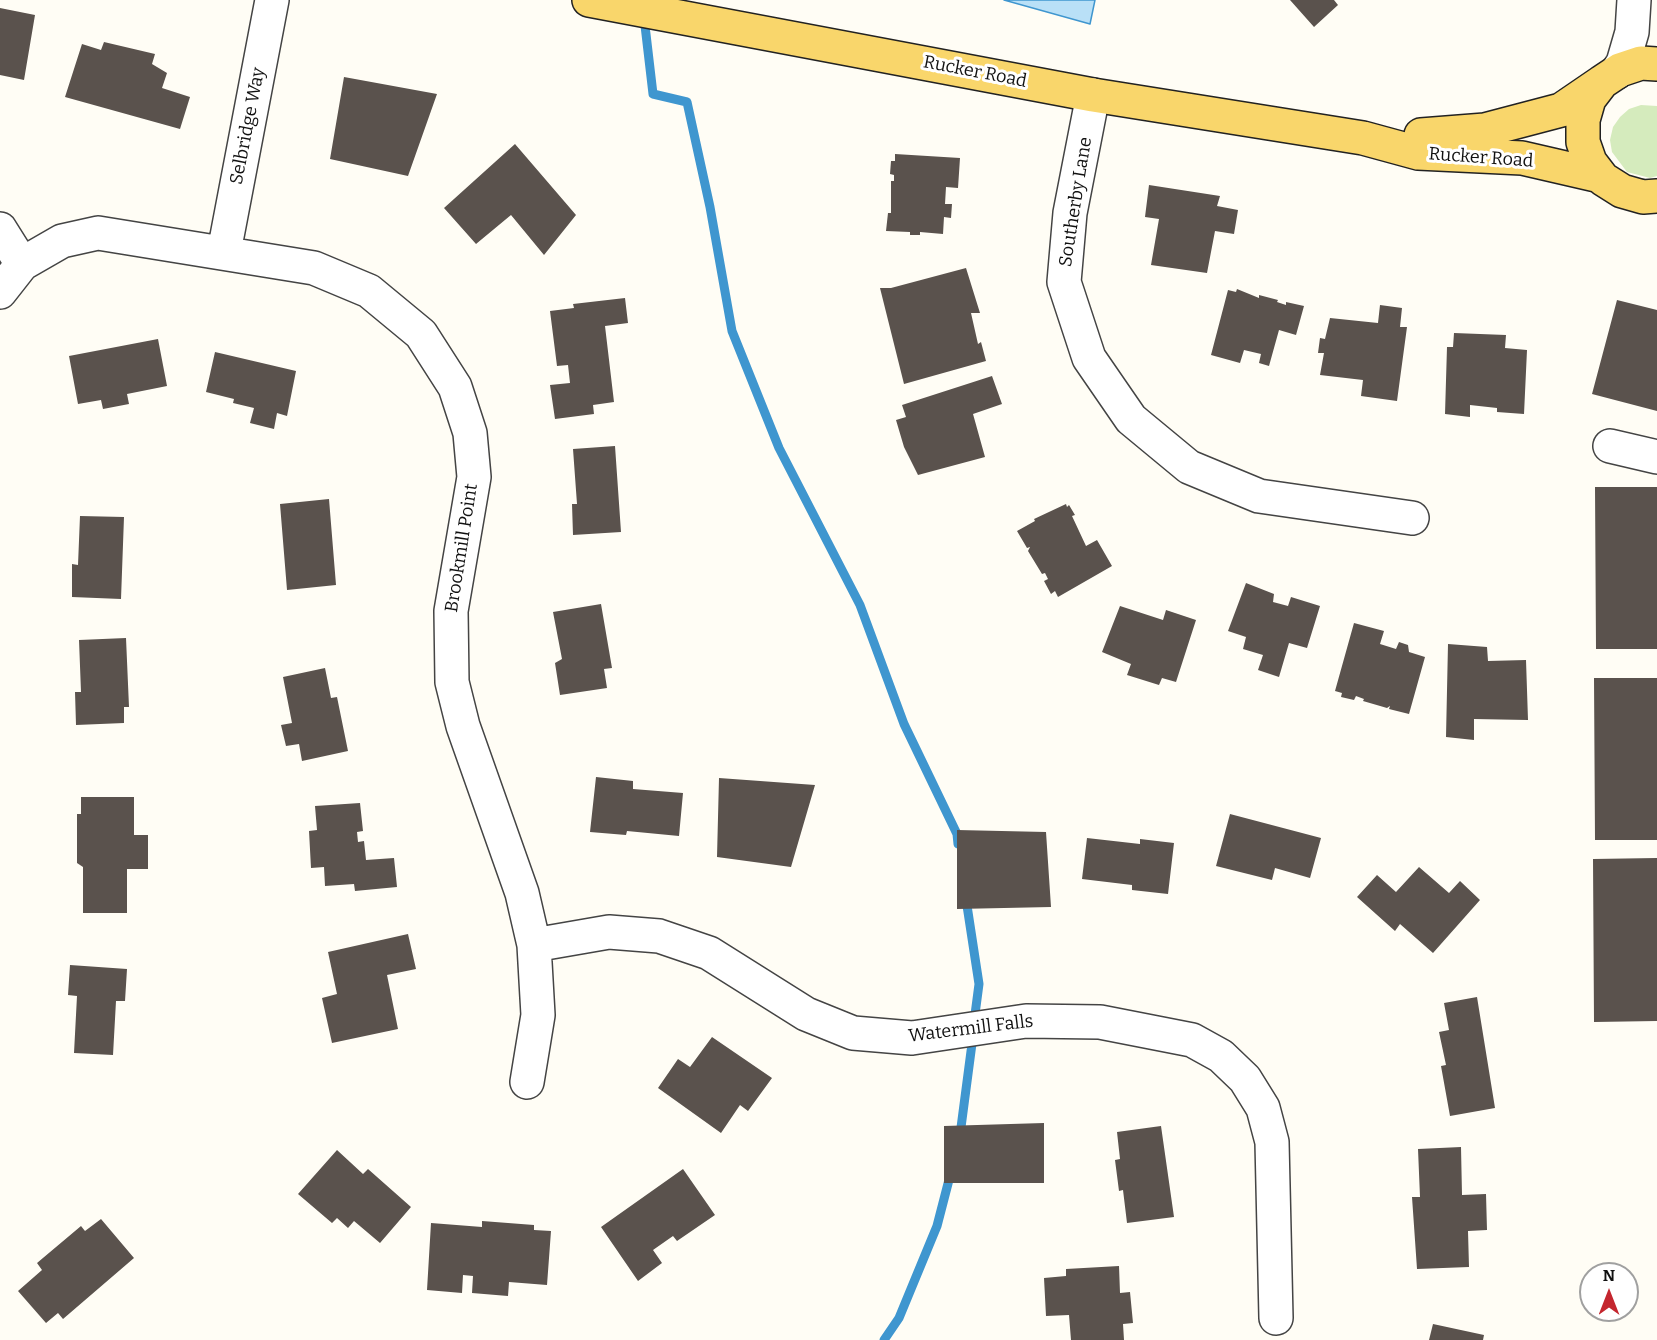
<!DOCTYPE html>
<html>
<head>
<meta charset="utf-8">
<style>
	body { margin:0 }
	#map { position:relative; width:1657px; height:1340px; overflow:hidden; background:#fffdf5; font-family:Bitter,serif }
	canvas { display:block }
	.north { position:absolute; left:1579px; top:1262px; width:60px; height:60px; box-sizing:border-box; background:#fff; border:2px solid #a0a0a0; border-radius:50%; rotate:0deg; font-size:16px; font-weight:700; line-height:24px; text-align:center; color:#111 }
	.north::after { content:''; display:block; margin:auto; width:21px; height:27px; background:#c4262e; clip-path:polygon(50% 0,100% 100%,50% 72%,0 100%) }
</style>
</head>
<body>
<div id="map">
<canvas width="1657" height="1340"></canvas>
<div class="north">N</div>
</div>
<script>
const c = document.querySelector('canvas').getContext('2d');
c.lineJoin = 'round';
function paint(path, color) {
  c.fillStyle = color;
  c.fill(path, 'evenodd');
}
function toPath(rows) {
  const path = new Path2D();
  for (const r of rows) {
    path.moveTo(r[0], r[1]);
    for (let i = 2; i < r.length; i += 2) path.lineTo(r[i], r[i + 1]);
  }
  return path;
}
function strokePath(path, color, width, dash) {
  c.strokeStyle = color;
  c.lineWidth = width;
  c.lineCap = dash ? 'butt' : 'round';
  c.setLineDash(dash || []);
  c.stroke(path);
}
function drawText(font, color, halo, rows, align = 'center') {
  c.font = font + ' Bitter,serif';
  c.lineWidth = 6;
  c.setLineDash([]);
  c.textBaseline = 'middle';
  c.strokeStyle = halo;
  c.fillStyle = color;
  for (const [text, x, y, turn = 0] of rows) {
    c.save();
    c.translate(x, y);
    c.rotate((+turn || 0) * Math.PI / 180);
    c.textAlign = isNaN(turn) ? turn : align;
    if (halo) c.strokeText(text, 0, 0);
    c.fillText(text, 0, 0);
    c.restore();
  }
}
paint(toPath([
	[1641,105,1657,106,1657,176,1650,178,1627,172,1612,152,1610,140,1613,127,1620,117,1629,109]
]), '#d5ebbd');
const water = toPath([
	[1004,0,1095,0,1090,24,1004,0]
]);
paint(water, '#b9e0f7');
strokePath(water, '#3f96cf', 1.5);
strokePath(toPath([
	[644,17,653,94,687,102,710,207,732,331,779,448,860,605,904,724,957,834,958,844],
	[966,899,979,984,974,1022],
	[960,1135,973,1036],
	[884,1340,899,1318,937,1226,951,1172]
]), '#3f96cf', 9);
paint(toPath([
	[1290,0,1334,0,1338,5,1314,27],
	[0,8,35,15,24,80,0,75],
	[104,42,155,54,152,64,167,73,162,88,190,97,180,129,65,97,82,44,101,50],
	[344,77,437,94,408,176,330,159],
	[515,144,576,215,544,255,511,215,476,244,444,208],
	[895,154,960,158,958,188,946,187,945,204,952,204,951,218,944,217,943,234,920,232,920,235,910,235,910,232,886,231,888,213,891,213,891,181,894,181,894,175,890,174,891,161,895,161],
	[1149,185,1220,196,1217,206,1238,210,1234,234,1215,231,1207,273,1151,265,1159,219,1145,217],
	[966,268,980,313,971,313,978,344,981,342,986,361,904,384,880,288,891,288],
	[1237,289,1259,298,1259,295,1278,300,1277,302,1286,305,1286,302,1304,306,1296,335,1279,330,1269,366,1259,363,1261,354,1244,350,1240,363,1211,355,1228,290,1236,292],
	[625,298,628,323,605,326,614,402,593,405,594,414,555,419,550,385,570,383,568,365,557,366,550,311,574,308,573,304],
	[1617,300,1657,310,1657,411,1592,394],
	[1380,305,1402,308,1400,327,1407,327,1397,401,1361,396,1363,380,1320,375,1324,353,1318,353,1320,338,1325,339,1330,318,1378,323],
	[1454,333,1506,335,1505,348,1527,350,1524,414,1497,412,1497,408,1470,405,1470,417,1445,414,1447,347,1453,347],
	[158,339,167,386,127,394,129,404,103,409,101,400,78,404,69,356],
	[215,352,296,371,287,416,277,413,274,429,250,423,254,408,233,403,234,399,206,392],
	[992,376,1002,404,973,414,985,457,918,475,904,447,896,420,906,417,902,405],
	[615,446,621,532,573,535,572,504,577,504,573,449],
	[1595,487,1657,487,1657,649,1596,649],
	[329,499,336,585,287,590,280,504],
	[1066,504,1067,507,1069,505,1075,515,1072,516,1086,546,1097,540,1112,566,1058,597,1055,591,1051,594,1044,581,1048,579,1045,573,1042,574,1028,551,1030,547,1027,548,1017,531,1035,521,1034,519],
	[80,516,124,517,121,599,72,597,72,564,78,565],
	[1246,583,1274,594,1273,602,1288,606,1291,597,1320,606,1307,648,1289,643,1279,677,1258,670,1263,655,1243,649,1246,637,1228,631],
	[601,604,612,668,604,669,607,688,560,695,555,663,562,659,553,612],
	[1120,606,1163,620,1166,610,1196,620,1176,682,1162,678,1159,685,1127,675,1131,664,1102,652],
	[1354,623,1384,631,1380,644,1396,649,1399,642,1408,645,1409,652,1425,657,1409,714,1389,709,1390,706,1387,708,1363,701,1364,699,1356,696,1354,700,1341,697,1342,693,1335,691],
	[126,638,129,707,124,707,124,723,76,725,75,692,81,692,79,640],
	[1448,644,1487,647,1488,661,1526,660,1528,720,1474,719,1474,740,1446,737],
	[325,668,331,698,337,697,348,751,302,761,299,744,286,746,281,725,292,723,283,677],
	[1594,678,1657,678,1657,840,1595,840],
	[596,777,633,781,633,789,683,793,679,836,627,831,626,835,590,832],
	[719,778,815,785,791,867,717,857],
	[81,797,134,797,134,835,148,835,148,869,127,869,127,913,83,913,83,867,77,863,77,814,81,814],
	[360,803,363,831,357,832,358,842,364,841,366,860,394,858,397,887,355,891,354,884,325,886,324,867,311,868,309,831,317,830,315,806],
	[1230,814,1321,838,1310,878,1275,868,1272,880,1216,866],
	[957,830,1046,832,1051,907,957,909],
	[1087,838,1140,844,1140,839,1174,843,1168,894,1132,890,1132,885,1082,879],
	[1657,858,1657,1021,1594,1022,1593,859],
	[1419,867,1449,893,1460,881,1480,900,1433,953,1400,924,1395,931,1357,897,1377,875,1396,892],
	[408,934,416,969,387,975,398,1029,332,1043,322,998,337,994,328,952],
	[70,965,127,969,125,1001,116,1001,113,1055,74,1053,77,996,68,995],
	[1477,997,1495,1108,1450,1116,1441,1066,1446,1065,1439,1032,1449,1030,1444,1003],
	[712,1037,772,1078,748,1111,740,1105,721,1133,658,1088,678,1059,690,1067],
	[1044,1123,1044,1183,944,1183,944,1126],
	[1161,1126,1174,1217,1127,1223,1123,1190,1119,1191,1115,1160,1120,1159,1117,1132],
	[1461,1147,1462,1195,1486,1194,1487,1230,1468,1231,1469,1267,1417,1269,1412,1197,1420,1197,1418,1149],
	[337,1150,363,1174,368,1169,411,1207,380,1243,354,1221,348,1228,337,1218,332,1223,298,1194],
	[683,1169,715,1215,677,1241,673,1236,653,1250,662,1263,638,1281,601,1227],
	[101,1219,134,1258,63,1319,58,1313,46,1323,18,1291,42,1270,37,1263,81,1226,85,1231],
	[482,1221,534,1225,534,1230,551,1231,547,1285,509,1282,508,1296,472,1293,473,1276,463,1275,462,1293,427,1290,431,1223,482,1227],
	[1119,1266,1120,1293,1130,1292,1133,1323,1123,1324,1124,1340,1071,1340,1069,1315,1046,1316,1044,1278,1066,1276,1066,1269],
	[1433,1324,1484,1335,1483,1340,1429,1340]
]), '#5a524d');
const minor = toPath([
	[1617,72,1623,63,1632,32,1634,0],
	[1093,95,1070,213,1064,282,1089,358,1131,419,1189,467,1259,496,1412,518],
	[0,229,22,264],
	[224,252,272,0],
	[0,292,22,264,62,241,98,233,314,268,369,291,421,334,455,387,470,433,474,477,451,611,452,682,463,726,522,893,534,945,538,1015,527,1082],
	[1610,446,1657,457],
	[534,945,609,932,659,936,709,953,806,1014,853,1033,912,1038,1026,1021,1100,1022,1192,1040,1221,1056,1245,1079,1263,1108,1272,1142,1276,1318]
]);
const major = toPath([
	[589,0,1093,95,1363,138,1418,153,1522,158,1600,176],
	[1657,64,1641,63,1620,70,1602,82,1589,99,1583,120,1583,142,1590,162,1603,179,1622,191,1643,197,1657,196],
	[1421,135,1485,130,1561,110,1602,82]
]);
strokePath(minor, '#444', 36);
strokePath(major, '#222', 36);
strokePath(minor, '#fff', 33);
strokePath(major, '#f9d66b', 33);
drawText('18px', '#111', '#fff', [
	["Rucker Road",975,72,11],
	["Selbridge Way",248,126,-79],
	["Rucker Road",1481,158,4],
	["Southerby Lane",1076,202,-81],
	["Brookmill Point",462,548,-81],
	["Watermill Falls",971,1029,-7]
]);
</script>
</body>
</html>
